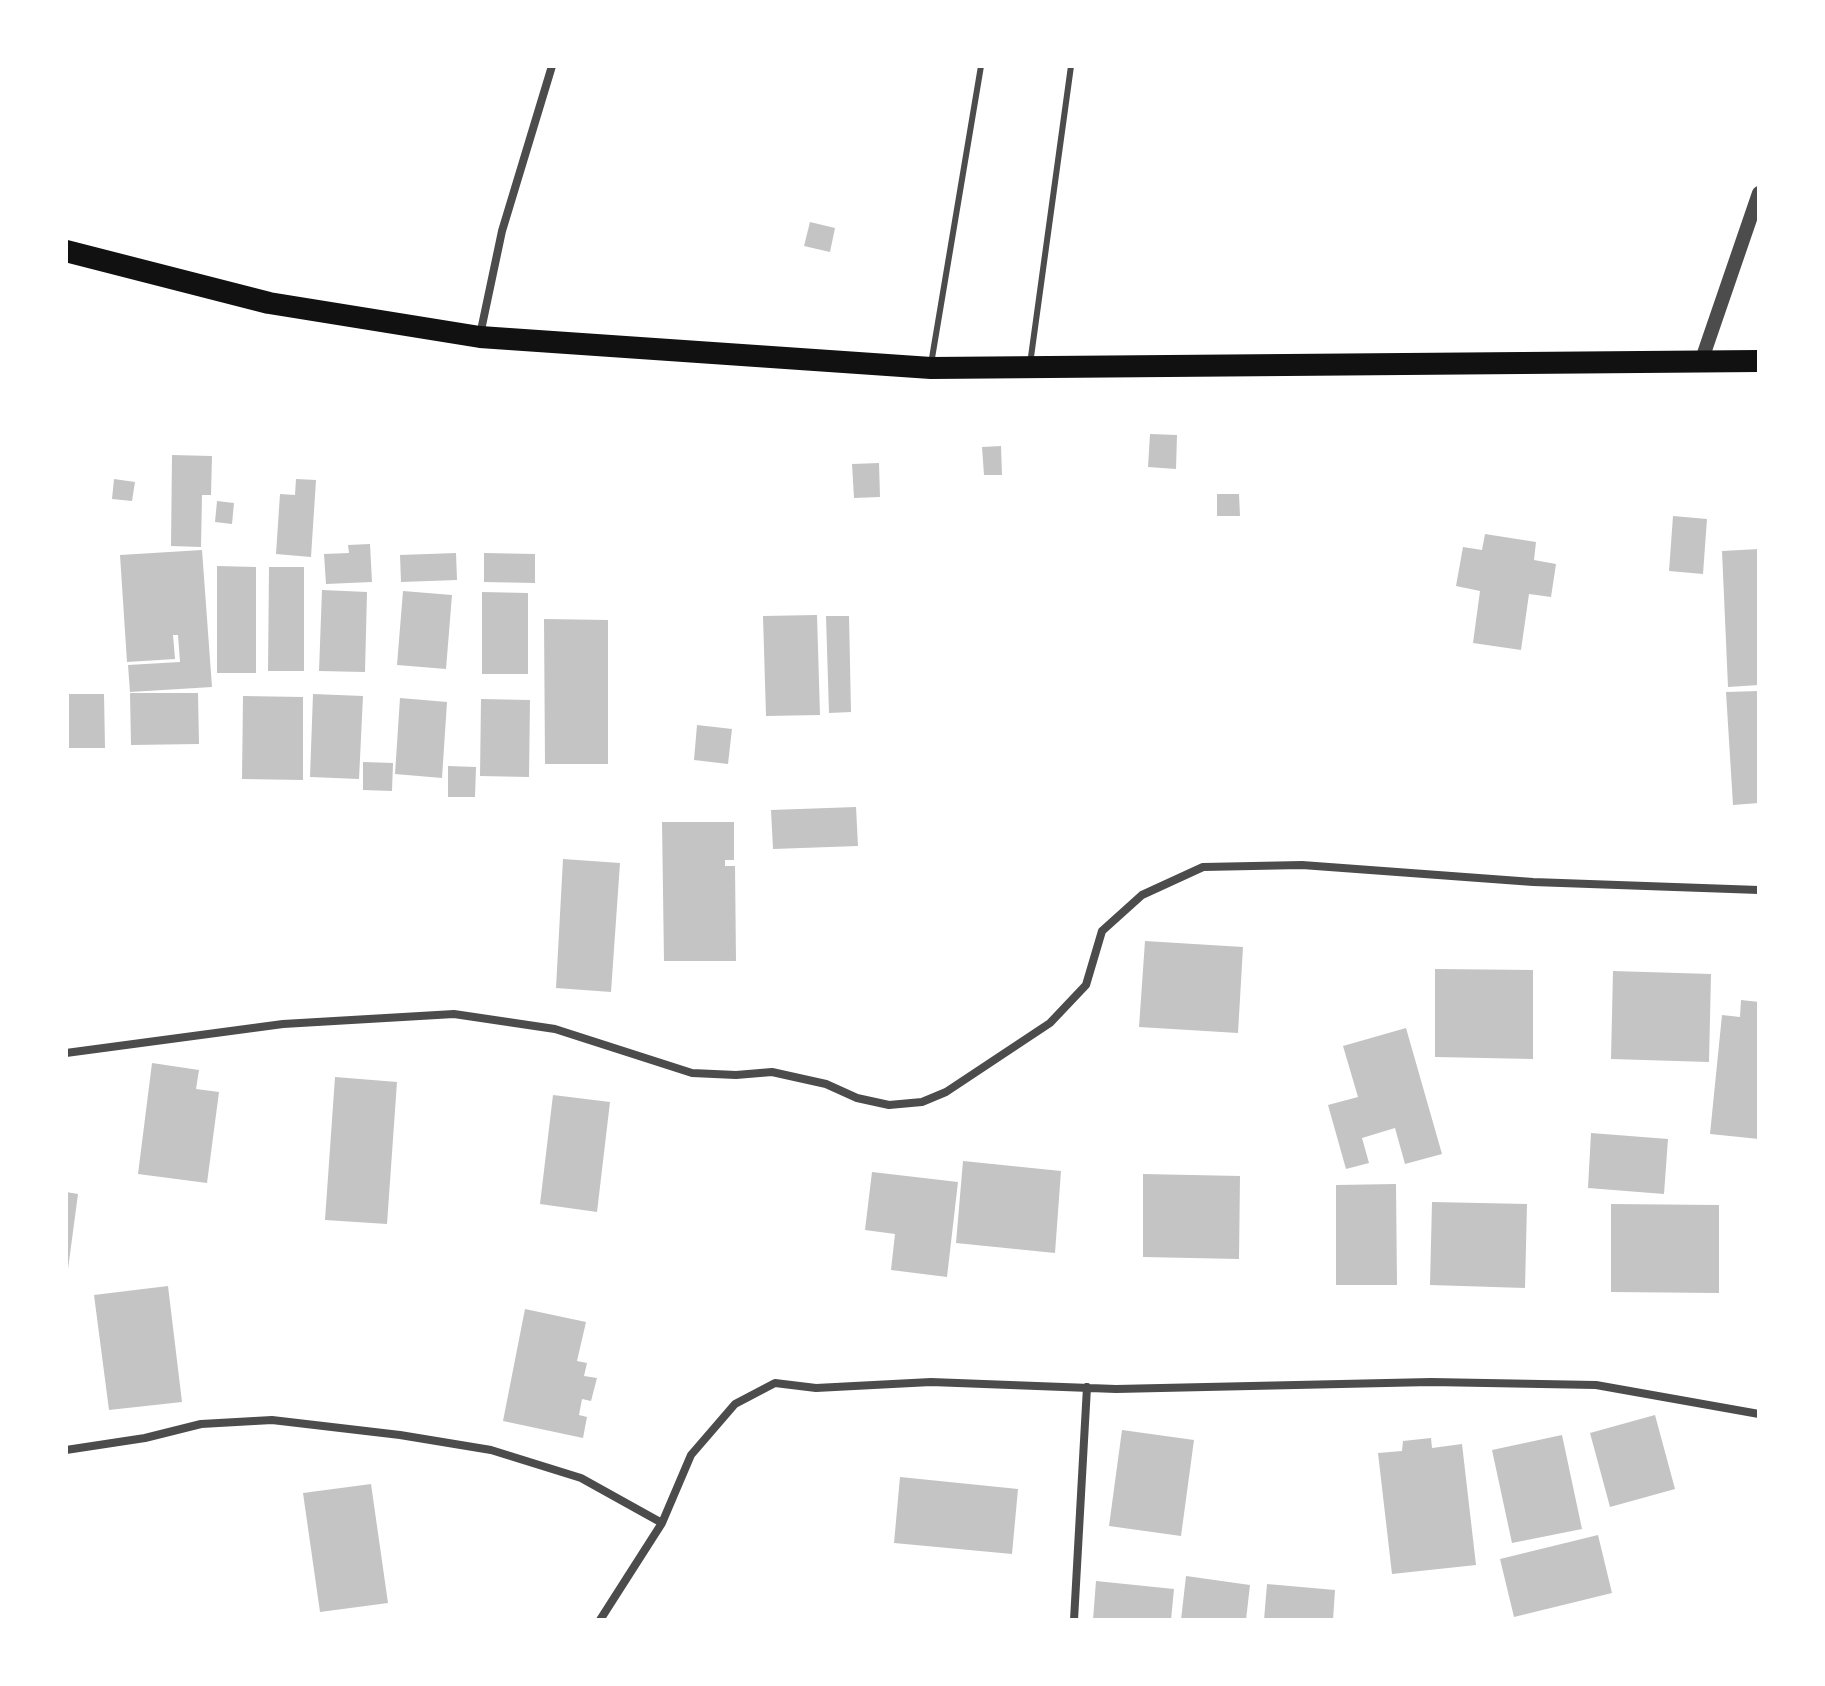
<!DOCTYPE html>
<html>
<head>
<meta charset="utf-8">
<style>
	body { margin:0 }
	#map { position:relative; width:1825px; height:1686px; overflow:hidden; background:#fff; font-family:"Source Serif 4",serif }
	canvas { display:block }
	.frame { position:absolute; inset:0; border:68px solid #fff; pointer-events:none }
</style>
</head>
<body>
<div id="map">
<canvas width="1825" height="1686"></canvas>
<div class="frame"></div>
</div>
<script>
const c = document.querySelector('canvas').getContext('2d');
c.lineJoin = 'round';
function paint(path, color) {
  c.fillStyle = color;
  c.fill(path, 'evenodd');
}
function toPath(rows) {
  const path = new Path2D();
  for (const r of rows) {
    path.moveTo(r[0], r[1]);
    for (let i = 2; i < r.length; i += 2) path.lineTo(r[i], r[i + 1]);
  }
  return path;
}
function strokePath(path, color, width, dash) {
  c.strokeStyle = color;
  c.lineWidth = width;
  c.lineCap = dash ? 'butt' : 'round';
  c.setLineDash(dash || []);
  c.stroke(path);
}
paint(toPath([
	[810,222,835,228,830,252,804,246],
	[1150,434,1177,435,1176,469,1148,467],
	[1001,446,1002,475,984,475,982,447],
	[172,455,212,456,211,495,202,495,201,547,171,546],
	[879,463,880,497,854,498,852,464],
	[114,479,135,482,132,501,112,499],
	[296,479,316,480,311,557,276,554,280,494,295,495],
	[1217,494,1239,494,1240,516,1217,516],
	[217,501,234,503,232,524,215,522],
	[1673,516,1707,519,1703,574,1669,571],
	[1485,534,1536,542,1534,560,1556,564,1551,597,1529,594,1521,650,1473,643,1480,591,1456,586,1463,547,1482,550],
	[370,544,372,582,326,584,324,554,349,553,348,545],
	[1759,549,1759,685,1728,687,1722,551],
	[202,550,212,687,130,692,128,665,180,662,178,635,173,635,175,659,127,662,120,555],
	[456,553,457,580,401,582,400,555],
	[484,553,535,554,535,583,484,582],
	[217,566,256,567,256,673,217,673],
	[269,567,304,567,304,671,268,671],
	[322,590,367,592,365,672,319,671],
	[403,591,452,595,446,669,397,665],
	[482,592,528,593,528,674,482,674],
	[817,615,820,715,766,716,763,616],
	[826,616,849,616,851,712,829,713],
	[544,619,608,620,608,764,545,764],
	[1759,691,1759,803,1733,805,1726,692],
	[130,693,198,693,199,744,131,745],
	[69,694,104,694,105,748,69,748],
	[313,694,363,696,359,779,310,777],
	[243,696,303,697,303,780,242,779],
	[400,698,447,702,442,778,395,774],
	[481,699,530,700,529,777,480,776],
	[697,725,732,729,728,764,694,760],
	[363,762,393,763,392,791,363,790],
	[448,766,476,767,475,797,448,797],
	[856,807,858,846,773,849,771,810],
	[662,822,734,822,734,860,725,860,725,866,735,866,736,961,664,961],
	[563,859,620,863,611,992,556,988],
	[1145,941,1243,947,1238,1033,1139,1027],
	[1435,969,1533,970,1533,1059,1435,1057],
	[1613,971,1711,974,1709,1062,1611,1059],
	[1741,1000,1759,1002,1759,1139,1710,1134,1722,1015,1740,1017],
	[1406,1028,1442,1154,1405,1164,1395,1128,1362,1138,1369,1163,1346,1169,1328,1105,1358,1097,1343,1046],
	[152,1063,199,1070,196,1089,219,1092,207,1183,138,1174],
	[335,1077,397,1082,387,1224,325,1220],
	[553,1095,610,1102,597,1212,540,1204],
	[1591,1133,1668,1139,1664,1194,1588,1188],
	[963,1161,1061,1171,1055,1253,956,1243],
	[872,1172,958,1182,947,1277,891,1270,895,1234,865,1230],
	[1143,1174,1240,1176,1239,1259,1143,1257],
	[1396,1184,1397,1285,1336,1285,1336,1185],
	[66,1192,78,1194,68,1269,66,1269],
	[1432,1202,1527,1204,1525,1288,1430,1285],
	[1611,1204,1719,1205,1719,1293,1611,1292],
	[168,1286,182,1402,109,1410,94,1295],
	[525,1309,586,1322,577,1361,587,1363,584,1376,597,1378,591,1401,582,1399,579,1415,587,1417,583,1438,503,1421],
	[1655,1415,1675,1489,1610,1507,1590,1433],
	[1122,1430,1194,1440,1181,1536,1109,1526],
	[1562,1435,1582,1529,1512,1543,1492,1450],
	[1431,1438,1432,1448,1462,1444,1476,1565,1392,1574,1378,1453,1402,1451,1403,1441],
	[900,1477,1018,1489,1012,1554,894,1543],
	[371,1484,388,1603,320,1612,303,1493],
	[1598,1535,1612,1593,1514,1617,1500,1559],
	[1186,1576,1250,1585,1246,1620,1181,1620],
	[1096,1581,1174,1589,1171,1620,1093,1620],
	[1267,1584,1335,1590,1333,1620,1264,1620]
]), '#c4c4c4');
strokePath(toPath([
	[931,364,981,66],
	[1030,364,1071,66]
]), '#4c4c4c', 6);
strokePath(toPath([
	[480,335,502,231,552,66],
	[66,1053,283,1024,454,1014,555,1029,692,1073,736,1075,772,1072,826,1084,857,1098,889,1105,922,1102,946,1092,1050,1023,1086,985,1102,931,1142,895,1203,867,1302,865,1533,882,1759,890],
	[66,1450,145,1438,201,1424,272,1420,400,1435,491,1450,581,1478,662,1523],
	[600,1620,662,1523,691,1455,735,1404,775,1383,816,1388,931,1382,1116,1389,1431,1382,1596,1385,1759,1414],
	[1074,1620,1087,1387]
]), '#4c4c4c', 8);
strokePath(toPath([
	[1701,362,1759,193]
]), '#4c4c4c', 14);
strokePath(toPath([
	[66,251,269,303,480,337,931,368,1759,361]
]), '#111', 22);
</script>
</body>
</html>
